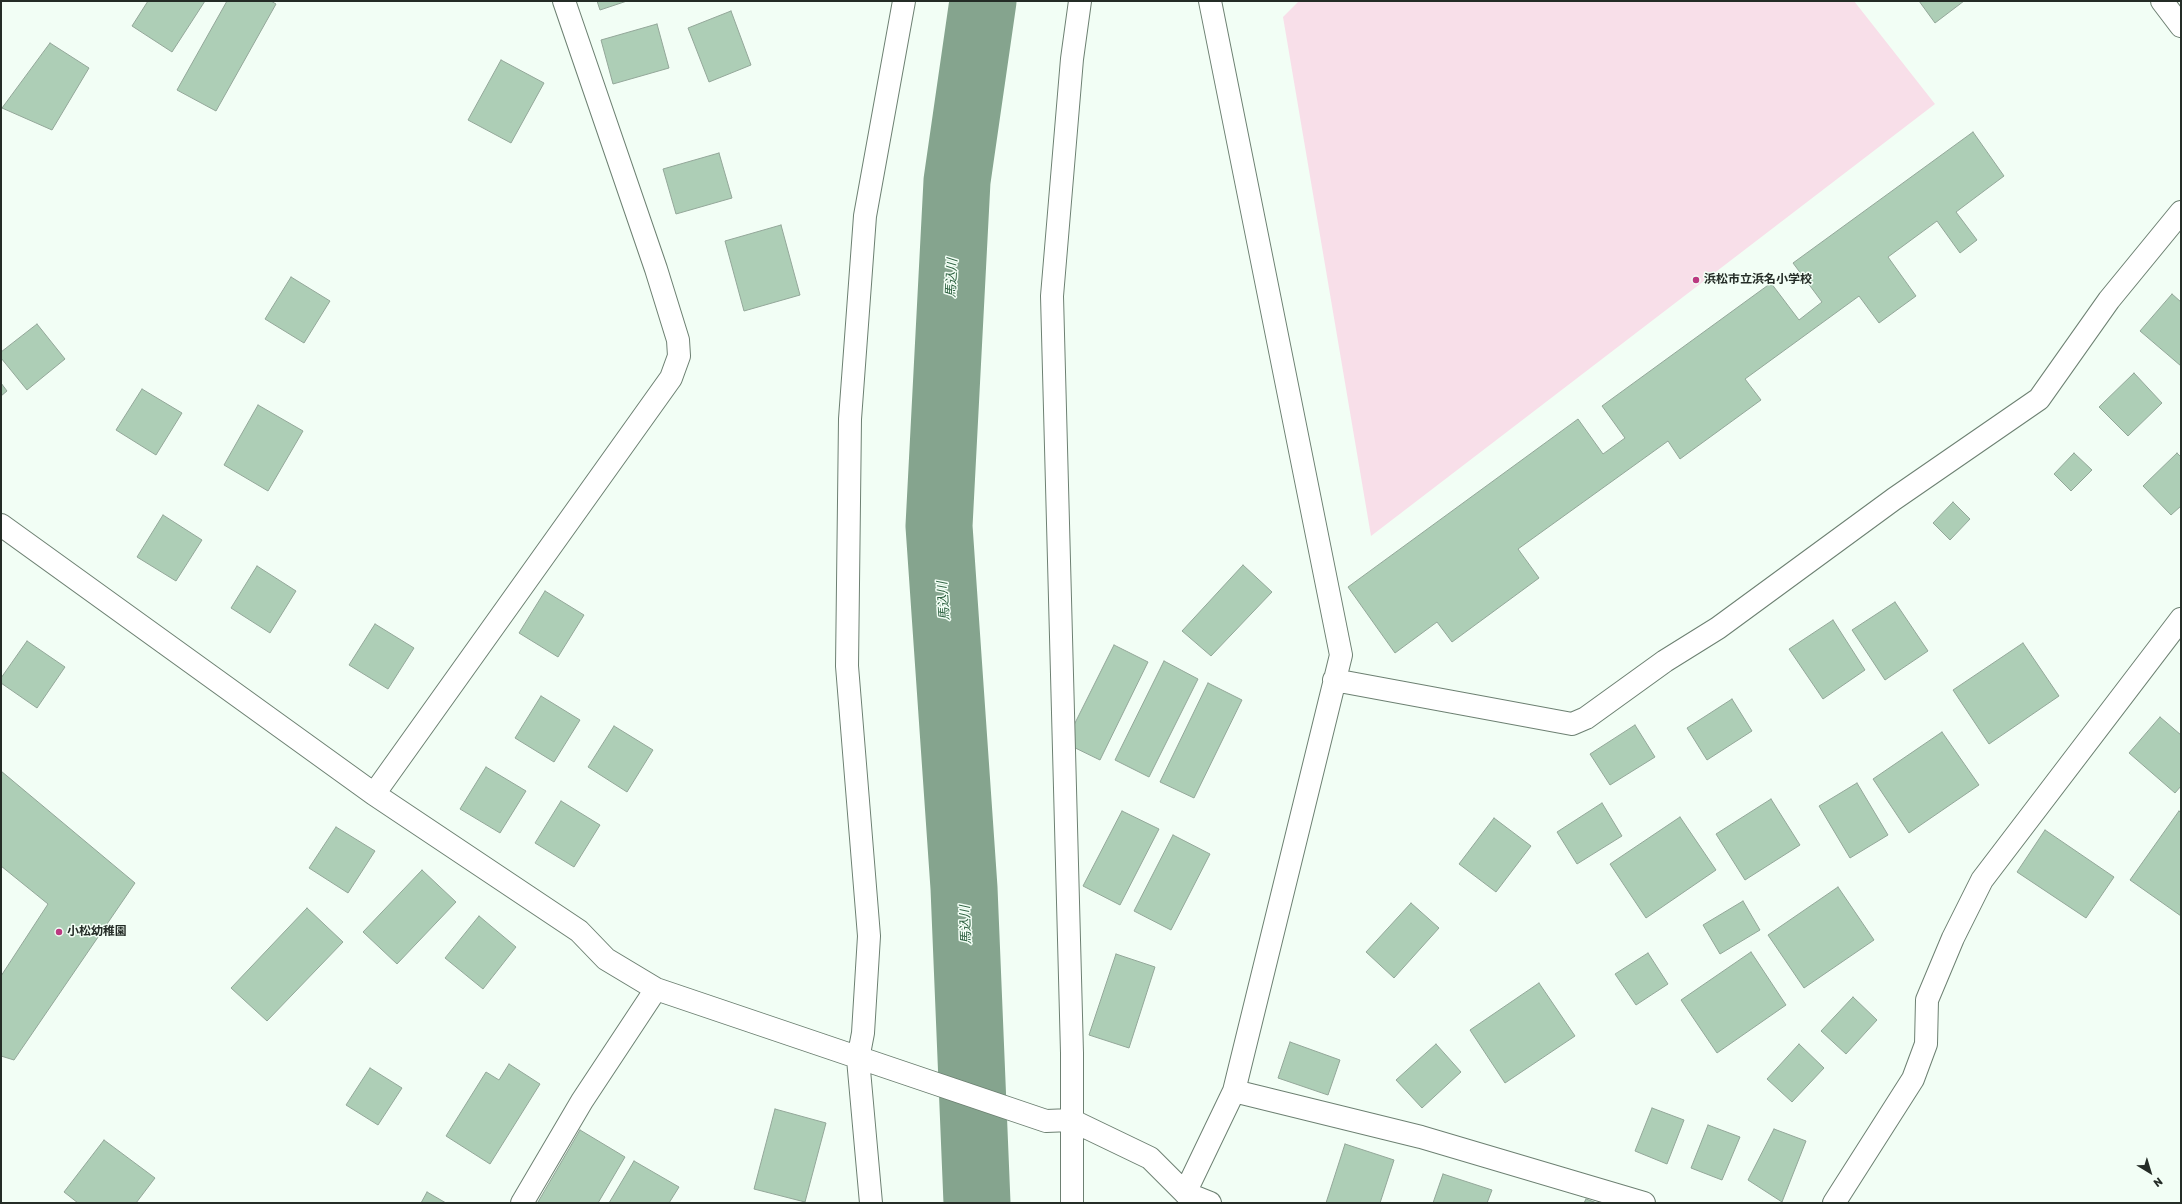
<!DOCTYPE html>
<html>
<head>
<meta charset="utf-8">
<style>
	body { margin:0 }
	#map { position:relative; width:2182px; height:1204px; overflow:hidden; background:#f2fef5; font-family:Rubik,sans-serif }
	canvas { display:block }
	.frame { position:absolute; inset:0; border:2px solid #242c26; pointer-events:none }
	.north { position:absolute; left:2130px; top:1152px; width:40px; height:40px; -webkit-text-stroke:3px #f2fef5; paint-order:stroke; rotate:142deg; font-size:11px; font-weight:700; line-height:16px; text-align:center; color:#242c26 }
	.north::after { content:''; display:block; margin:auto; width:14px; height:18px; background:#242c26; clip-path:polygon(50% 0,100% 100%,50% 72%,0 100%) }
</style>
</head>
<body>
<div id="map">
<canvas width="2182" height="1204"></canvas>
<div class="frame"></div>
<div class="north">N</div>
</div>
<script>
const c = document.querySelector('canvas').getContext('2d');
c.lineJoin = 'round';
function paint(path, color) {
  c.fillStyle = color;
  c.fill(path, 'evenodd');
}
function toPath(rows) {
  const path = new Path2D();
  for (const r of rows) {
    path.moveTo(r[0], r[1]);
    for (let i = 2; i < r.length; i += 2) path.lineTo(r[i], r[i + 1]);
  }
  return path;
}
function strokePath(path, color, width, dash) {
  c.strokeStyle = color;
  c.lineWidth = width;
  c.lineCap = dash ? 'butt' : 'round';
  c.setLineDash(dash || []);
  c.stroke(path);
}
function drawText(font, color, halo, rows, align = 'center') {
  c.font = font + ' Rubik,"Noto Sans JP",sans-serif';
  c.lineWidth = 3;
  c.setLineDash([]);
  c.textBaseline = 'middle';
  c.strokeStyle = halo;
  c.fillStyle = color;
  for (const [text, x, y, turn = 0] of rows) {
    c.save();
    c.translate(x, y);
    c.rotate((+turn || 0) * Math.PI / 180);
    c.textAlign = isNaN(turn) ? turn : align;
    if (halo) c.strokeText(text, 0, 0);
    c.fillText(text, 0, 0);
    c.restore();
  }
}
paint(toPath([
	[1299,1,1854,1,1935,104,1371,536,1283,17]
]), '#f8dfe9');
strokePath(toPath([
	[977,1203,964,888,939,526,957,181,983,1]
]), '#85a48e', 67);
const building = toPath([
	[148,1,205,1,172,52,132,26,148,1],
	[227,1,271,1,276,4,216,111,177,90,227,1],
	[597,1,627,1,600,10,597,1],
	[1919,1,1964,1,1935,23,1919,1],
	[731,11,751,65,709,82,688,28,731,11],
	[657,24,669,68,613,84,601,40,657,24],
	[50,43,89,68,52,130,2,108,50,43],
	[501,60,544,83,511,143,468,120,501,60],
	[1973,132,2004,176,1956,212,1977,240,1960,253,1937,221,1888,257,1916,296,1879,323,1859,296,1745,379,1761,400,1680,459,1668,441,1518,549,1539,578,1452,642,1437,622,1395,653,1348,587,1578,419,1603,454,1625,438,1602,406,1771,283,1799,320,1822,302,1793,263,1973,132],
	[719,153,732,198,676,214,663,169,719,153],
	[781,225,800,295,744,311,725,241,781,225],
	[291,277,330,301,304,343,265,319,291,277],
	[2172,294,2181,302,2181,366,2140,331,2172,294],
	[37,324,65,359,27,390,1,358,1,352,37,324],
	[2134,373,2162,403,2128,436,2099,407,2134,373],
	[1,383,7,391,1,396,1,383],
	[142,389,182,413,156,455,116,430,142,389],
	[258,405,303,431,268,491,224,465,258,405],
	[2074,453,2092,470,2071,491,2054,474,2074,453],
	[2177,453,2181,457,2181,506,2171,515,2143,486,2177,453],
	[1953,502,1970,519,1950,540,1933,523,1953,502],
	[163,515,202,540,176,581,137,557,163,515],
	[1243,565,1272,592,1211,656,1182,631,1243,565],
	[257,566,296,591,270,633,231,608,257,566],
	[545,591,584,615,558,657,519,633,545,591],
	[1895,602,1928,651,1885,680,1852,630,1895,602],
	[1833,620,1865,670,1823,699,1789,649,1833,620],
	[375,624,414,648,388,689,349,665,375,624],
	[27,641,65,667,37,708,1,683,1,678,27,641],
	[2023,643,2059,696,1989,744,1953,690,2023,643],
	[1114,645,1148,662,1100,760,1065,743,1114,645],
	[1164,661,1198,679,1149,777,1115,760,1164,661],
	[1208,683,1242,700,1194,798,1160,782,1208,683],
	[541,696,580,720,554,762,515,738,541,696],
	[1732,699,1752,731,1707,760,1687,728,1732,699],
	[2160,717,2181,735,2181,786,2175,793,2129,753,2160,717],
	[1635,725,1655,757,1610,785,1590,754,1635,725],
	[614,726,653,750,627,792,588,767,614,726],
	[1942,732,1979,785,1909,833,1873,779,1942,732],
	[486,767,526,791,500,833,460,809,486,767],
	[1,771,135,883,14,1060,1,1056,1,976,48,904,1,866,1,771],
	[1857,783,1888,835,1850,858,1819,806,1857,783],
	[1771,799,1800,845,1745,880,1716,834,1771,799],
	[561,801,600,825,574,867,535,843,561,801],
	[1602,803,1622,836,1577,864,1557,832,1602,803],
	[1122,811,1159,829,1120,905,1083,886,1122,811],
	[2179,811,2181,813,2181,916,2130,880,2179,811],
	[1680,817,1716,870,1646,918,1610,864,1680,817],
	[1494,818,1531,846,1496,892,1459,864,1494,818],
	[336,827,375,851,348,893,309,868,336,827],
	[2045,830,2114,877,2086,918,2017,872,2045,830],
	[1173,835,1210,854,1171,930,1134,911,1173,835],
	[422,870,456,902,397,964,363,932,422,870],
	[1838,887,1874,940,1804,988,1768,935,1838,887],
	[1743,901,1760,930,1720,954,1703,925,1743,901],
	[1411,903,1439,928,1394,978,1366,952,1411,903],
	[307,908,343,942,267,1021,231,988,307,908],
	[479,916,516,947,483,989,445,958,479,916],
	[1751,952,1786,1005,1717,1053,1681,1000,1751,952],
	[1648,953,1668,984,1636,1005,1615,974,1648,953],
	[1116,954,1155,967,1129,1048,1089,1035,1116,954],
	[1539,983,1575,1036,1505,1083,1470,1030,1539,983],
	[1853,997,1877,1020,1846,1054,1821,1031,1853,997],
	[1290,1042,1340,1060,1328,1095,1278,1078,1290,1042],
	[1436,1044,1461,1072,1422,1108,1396,1080,1436,1044],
	[1799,1044,1824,1068,1792,1102,1767,1079,1799,1044],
	[509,1064,540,1084,490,1164,446,1136,486,1072,499,1080,509,1064],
	[370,1068,402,1088,378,1125,346,1105,370,1068],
	[1652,1108,1684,1120,1667,1164,1635,1151,1652,1108],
	[775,1109,826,1123,805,1202,754,1189,775,1109],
	[1708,1125,1740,1137,1722,1180,1691,1168,1708,1125],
	[1774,1129,1806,1141,1782,1202,1748,1180,1774,1129],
	[580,1130,625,1157,598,1203,540,1203,538,1202,580,1130],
	[104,1140,155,1178,136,1203,78,1203,64,1192,104,1140],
	[1345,1144,1394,1160,1380,1203,1326,1203,1345,1144],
	[634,1161,679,1187,669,1203,609,1203,634,1161],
	[1443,1174,1492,1190,1487,1203,1433,1203,1443,1174],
	[427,1192,446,1203,421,1203,427,1192],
	[1586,1199,1597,1203,1584,1203,1586,1199]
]);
paint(building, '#adceb6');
strokePath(building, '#93a799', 1);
const minor = toPath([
	[2162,1,2181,26],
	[1,525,374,794,579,931,606,959,656,989,1046,1121,1071,1120,1150,1158,1185,1193,1210,1203],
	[1334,680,1572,724,1586,718,1665,661,1718,628,1894,499,2039,399,2109,300,2181,212],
	[374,794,671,378,679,356,678,340,656,269,564,1],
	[1234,1091,1421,1137,1644,1203],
	[1185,1193,1234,1091,1341,655,1210,1],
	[522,1203,582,1101,656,989],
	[871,1203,858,1059,863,1033,869,936,847,666,850,419,865,216,904,1],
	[1072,1203,1072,1053,1052,296,1072,59,1080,1],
	[1834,1203,1913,1079,1926,1044,1927,1000,1953,938,1982,880,2181,619]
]);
strokePath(minor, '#6d8072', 24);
strokePath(minor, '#fff', 22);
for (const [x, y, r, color] of [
	[1696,280,4,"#bb3981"],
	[59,932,4,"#bb3981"]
]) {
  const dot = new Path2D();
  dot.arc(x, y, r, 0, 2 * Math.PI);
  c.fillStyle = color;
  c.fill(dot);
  strokePath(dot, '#f2fef5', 1.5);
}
drawText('bold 12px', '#242c26', '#f2fef5', [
	["浜松市立浜名小学校",1704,280],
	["小松幼稚園",67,932]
], 'left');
drawText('italic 13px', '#2e6241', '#f2fef5', [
	["馬込川",952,278,-87],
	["馬込川",944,601,-94],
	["馬込川",966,925,-92]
]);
</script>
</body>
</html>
